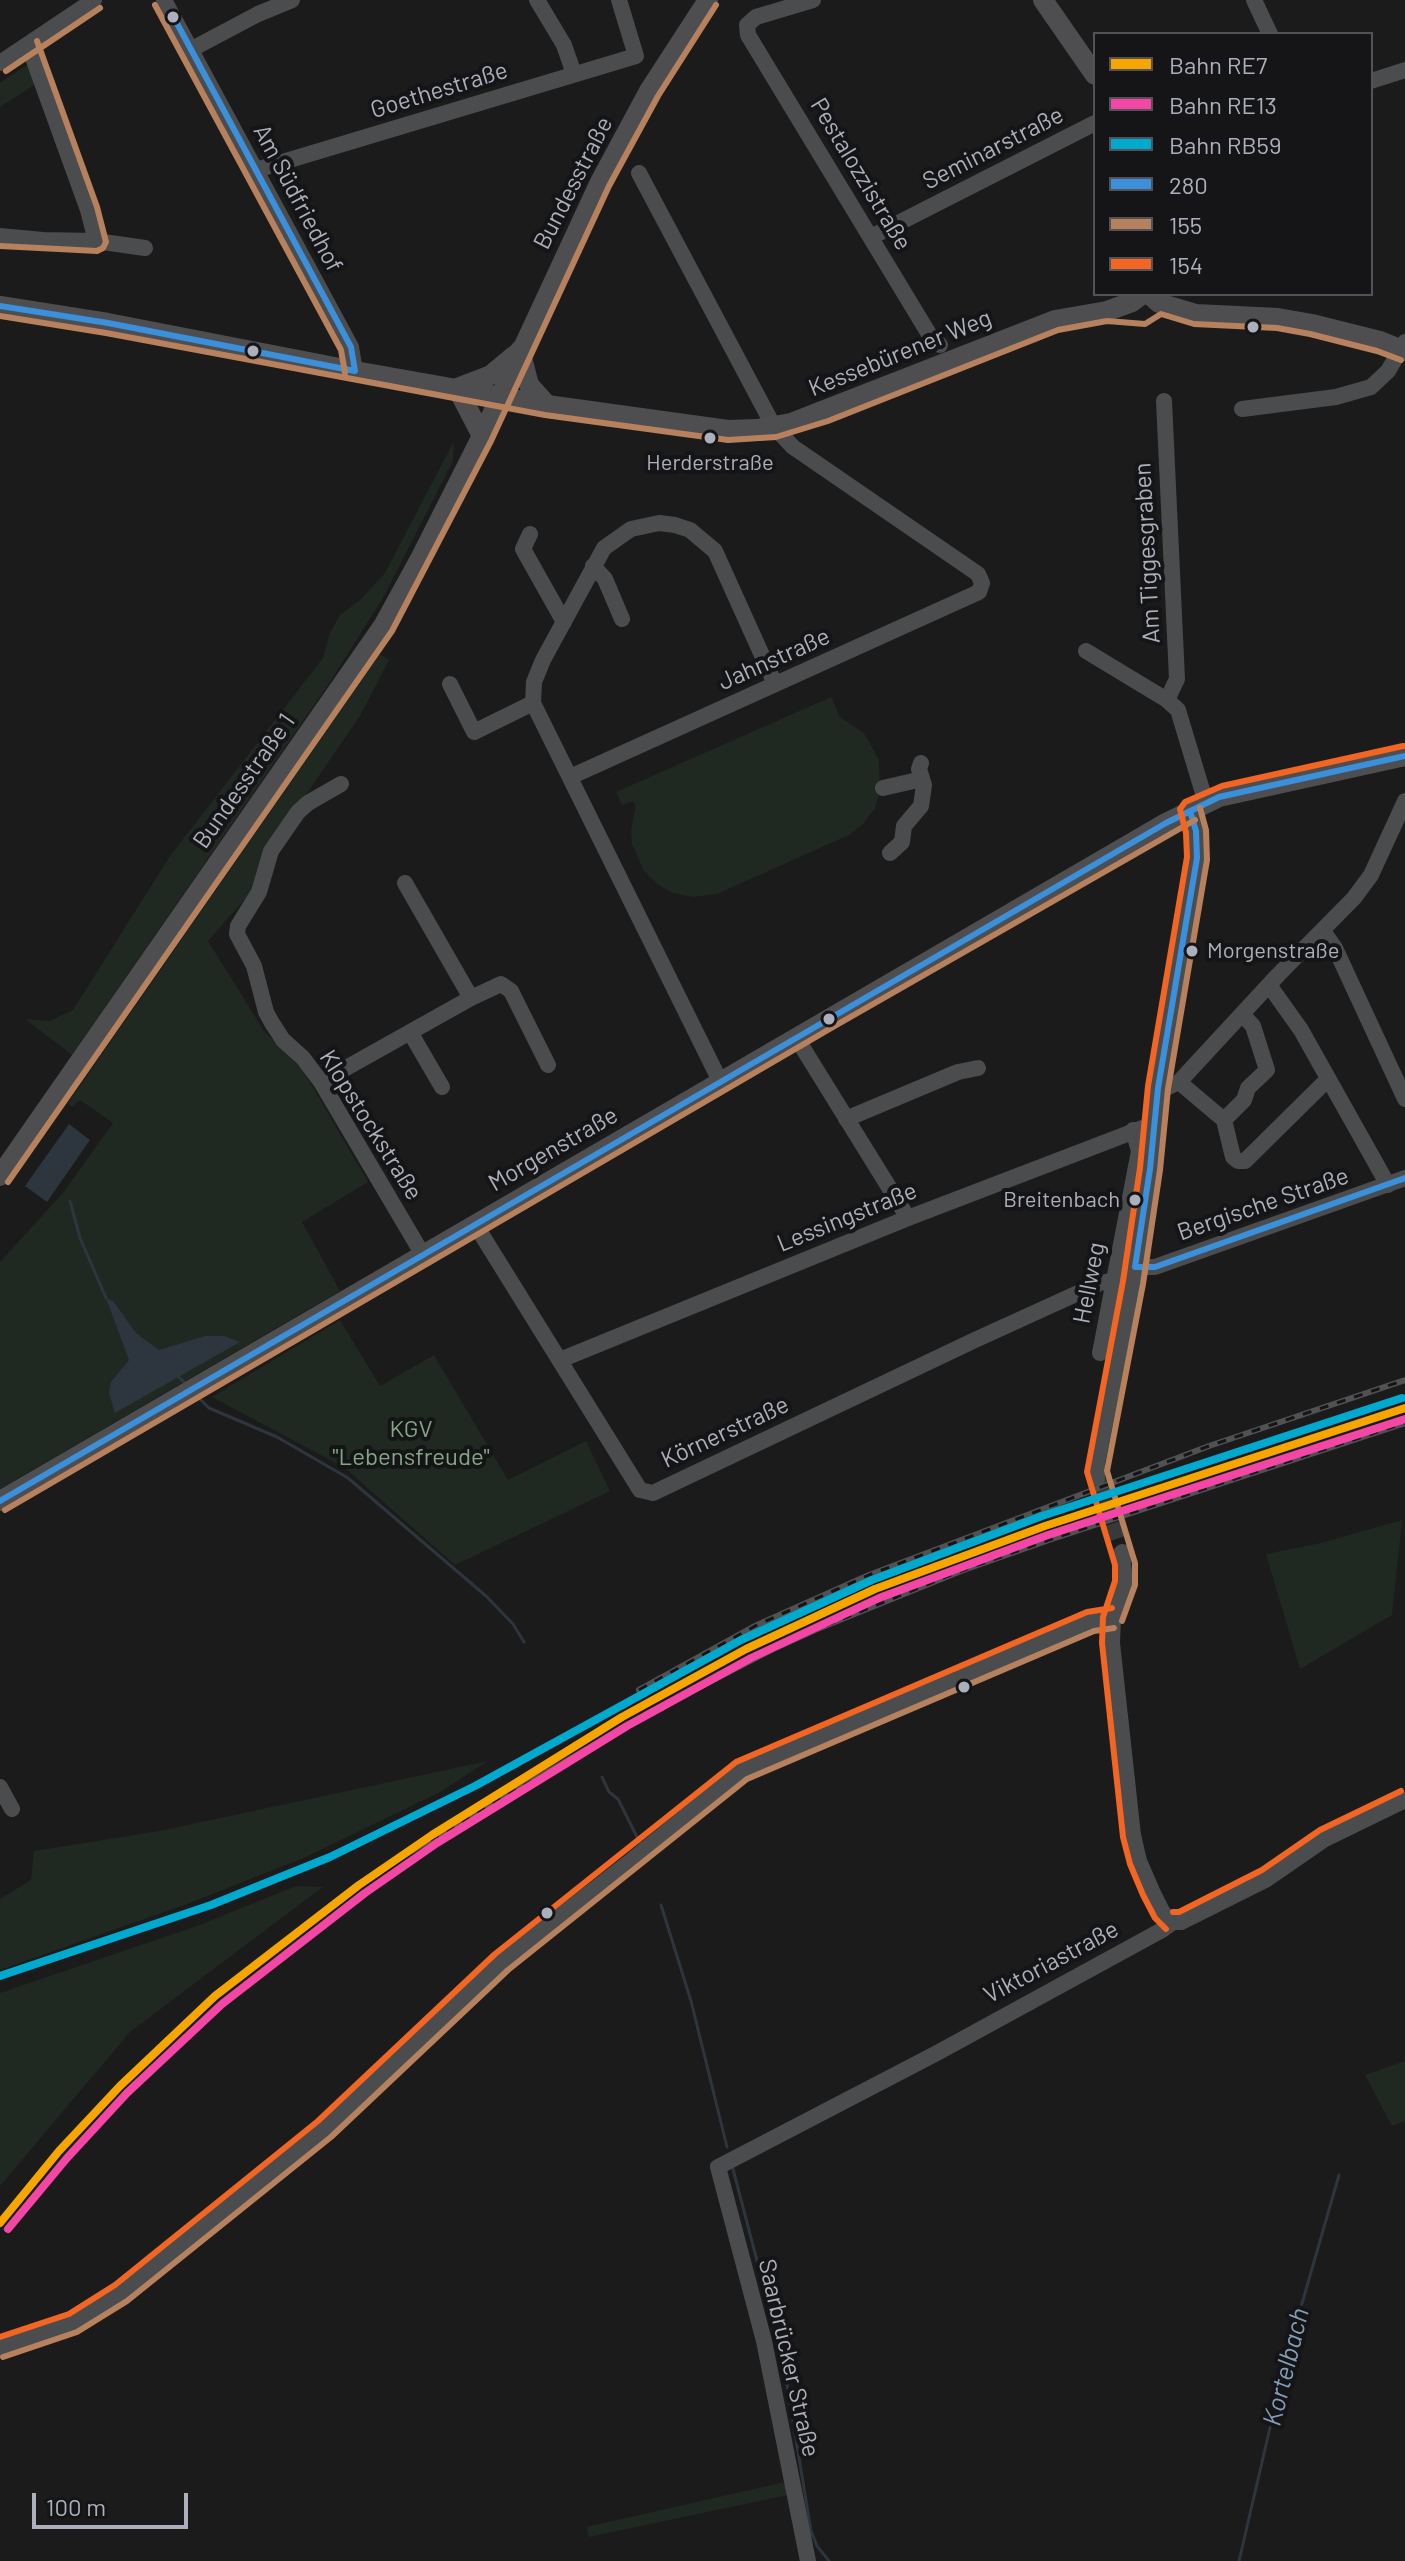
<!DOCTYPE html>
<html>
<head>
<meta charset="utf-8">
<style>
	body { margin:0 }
	#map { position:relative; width:1405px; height:2561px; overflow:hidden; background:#1b1b1b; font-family:Barlow,sans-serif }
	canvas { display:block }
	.legend { position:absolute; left:1093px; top:32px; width:280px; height:264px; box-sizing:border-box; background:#151517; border:2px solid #515359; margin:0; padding:10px 14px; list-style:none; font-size:24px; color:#acb0bc }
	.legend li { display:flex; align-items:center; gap:16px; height:40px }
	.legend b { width:40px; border:2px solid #515359 }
	.scale { position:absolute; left:32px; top:2493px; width:156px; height:36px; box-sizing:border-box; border:4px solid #acb0bc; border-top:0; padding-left:10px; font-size:24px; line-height:28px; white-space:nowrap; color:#acb0bc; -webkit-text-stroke:6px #151517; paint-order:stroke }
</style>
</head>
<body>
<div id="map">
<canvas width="1405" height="2561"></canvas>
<ul class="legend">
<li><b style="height:10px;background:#f7a600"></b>Bahn RE7</li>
<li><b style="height:10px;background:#f346a5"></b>Bahn RE13</li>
<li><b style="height:10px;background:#00a9ce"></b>Bahn RB59</li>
<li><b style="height:10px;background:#3a90db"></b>280</li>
<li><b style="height:10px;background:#b6815c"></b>155</li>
<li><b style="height:10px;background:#f26522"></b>154</li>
</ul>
<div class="scale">100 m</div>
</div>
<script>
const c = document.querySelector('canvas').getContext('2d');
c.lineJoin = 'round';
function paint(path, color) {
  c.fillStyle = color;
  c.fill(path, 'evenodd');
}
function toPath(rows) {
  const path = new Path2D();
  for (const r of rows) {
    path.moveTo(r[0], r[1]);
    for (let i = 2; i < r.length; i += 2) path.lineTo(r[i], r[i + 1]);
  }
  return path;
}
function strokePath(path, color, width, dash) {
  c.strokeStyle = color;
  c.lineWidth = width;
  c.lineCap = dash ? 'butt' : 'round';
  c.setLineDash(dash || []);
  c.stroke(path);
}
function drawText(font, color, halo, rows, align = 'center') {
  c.font = font + ' Barlow,sans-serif';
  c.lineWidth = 8;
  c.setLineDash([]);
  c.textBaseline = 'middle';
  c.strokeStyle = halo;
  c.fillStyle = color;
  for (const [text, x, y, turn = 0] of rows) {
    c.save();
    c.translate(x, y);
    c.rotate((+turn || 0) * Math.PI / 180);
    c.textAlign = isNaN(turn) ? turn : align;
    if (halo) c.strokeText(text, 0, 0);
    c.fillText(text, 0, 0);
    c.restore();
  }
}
paint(toPath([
	[29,64,36,84,0,107,0,83],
	[454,441,453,461,383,598,330,682,72,1055,25,1019,50,1021,73,1010,170,856,323,658,330,633,340,615,360,600,385,573],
	[380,654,389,660,360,716,303,799,252,891,208,941,264,1031,303,1070,368,1182,302,1222,340,1291,0,1489,0,1262,62,1194,113,1123,80,1100,72,1107,68,1103],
	[831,697,840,717,864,733,879,760,880,792,875,808,863,824,849,835,717,894,693,897,673,893,657,884,644,871,632,844,631,830,636,806,633,801,622,805,616,792],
	[340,1320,380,1386,434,1355,508,1480,586,1441,610,1491,455,1565,345,1468,212,1397],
	[1402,1520,1392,1615,1300,1669,1266,1554,1321,1543],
	[488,1761,440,1792,306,1857,187,1904,0,1970,0,1899,31,1880,34,1851,159,1831],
	[296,1886,323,1887,130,2032,0,2186,0,1993,197,1926],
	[1405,2061,1405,2121,1392,2126,1365,2075],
	[785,2482,788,2495,589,2537,586,2527]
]), '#202822');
paint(toPath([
	[69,1124,90,1140,47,1202,25,1186],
	[106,1298,113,1301,136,1333,159,1350,205,1336,224,1336,240,1342,115,1413,109,1393,111,1382,129,1360]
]), '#2d353e');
strokePath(toPath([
	[70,1201,80,1238,106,1298],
	[178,1376,184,1382],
	[197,1396,209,1408,277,1437,348,1478,486,1596,513,1624,524,1642],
	[602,1777,609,1792,618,1799,640,1843],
	[661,1905,691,2001,727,2147],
	[733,2169,784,2364],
	[786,2378,811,2531,817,2546,829,2561],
	[1239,2561,1286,2359,1339,2175]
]), '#2d353e', 3);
strokePath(toPath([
	[1097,1478,1122,1552]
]), '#38393b', 16, [16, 8]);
strokePath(toPath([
	[164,0,351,347,355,371],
	[537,0,564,45,574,74],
	[813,0,756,17,747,25,748,35,929,334,940,345],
	[1254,0,1270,34],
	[192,49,258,14,292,0],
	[0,63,94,0],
	[1371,81,1405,70],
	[256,170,636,56,619,0],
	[0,236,43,240,96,241,88,210,28,44],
	[871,237,1095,123],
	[96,241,145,248],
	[1164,401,1177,679,1167,700],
	[1242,409,1336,397,1371,387,1388,371,1405,342],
	[530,534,523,549,564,622],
	[593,566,605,579,622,619],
	[1086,651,1167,700,1178,710,1206,803],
	[450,684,474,732,533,703],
	[570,777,979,592,982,583,978,574,793,447,774,427,639,173],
	[341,784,308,803,298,812,271,851,259,892,238,926,237,934,254,966,266,1012,272,1023,283,1040,303,1058,321,1082,423,1255],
	[883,788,922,779],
	[890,853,902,842,904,826,921,806,924,785,919,769,921,763],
	[405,883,471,998],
	[1323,931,1335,948,1405,1099],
	[1269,985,1301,1030,1388,1185],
	[410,1032,442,1087],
	[796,1037,908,1218],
	[720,1081,533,703,534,682,543,660,604,548,631,529,659,523,675,525,690,530,715,551,775,684],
	[321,1082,471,998,501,984,511,991,548,1065],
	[1179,1082,1224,1120,1244,1100,1248,1088,1267,1070,1253,1026,1242,1014],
	[1158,1088,1166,1088,1179,1082,1278,975,1354,898,1371,875,1405,801],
	[846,1119,958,1072,978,1068],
	[1224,1120,1233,1157,1238,1161,1245,1161,1328,1079],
	[475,1224,640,1490,653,1493,975,1340,1100,1283,1115,1280],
	[1135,1267,1155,1267,1405,1178],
	[1100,1353,1139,1151,1133,1130],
	[560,1360,908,1218,1153,1124],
	[1097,1478,1097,1463,1133,1283,1150,1169,1158,1088,1197,858,1196,831,1190,811],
	[1122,1552,1125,1583,1113,1618,1112,1643,1133,1835,1139,1861,1152,1891,1163,1913,1173,1922],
	[0,1787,12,1809],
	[0,2348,73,2323,121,2293,325,2129,501,1962,632,1860,742,1770,1091,1621,1113,1618],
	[808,2561,764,2341,718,2167,937,2053,1162,1930,1173,1922,1181,1922,1267,1879,1325,1839,1405,1800]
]), '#4b4c4e', 16);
strokePath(toPath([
	[1043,0,1095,75],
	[1149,294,1159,303,1196,314,1278,318,1312,324,1380,341,1405,351],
	[0,306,108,323,355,371,547,405,728,430,757,429,791,423,1055,320,1107,311,1132,302,1143,294],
	[520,350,529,385,547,405],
	[457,388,491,375,515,355],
	[457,388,482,436],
	[0,1176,383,626,421,557,482,436,600,182,649,91,708,0],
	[0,1501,1166,823,1219,797,1405,756]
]), '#4e4e51', 20);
const rail = toPath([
	[639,1690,757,1625,869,1575,1209,1446,1405,1380],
	[384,1867,647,1714,773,1649,815,1630,961,1571,1049,1540,1405,1423]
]);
strokePath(rail, '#505153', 6);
strokePath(rail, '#151517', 3, [9]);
strokePath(toPath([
	[0,306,108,323,355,371,351,347,173,16],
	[1135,1267,1150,1169,1158,1088,1197,858,1196,831,1190,811],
	[1135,1267,1155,1267,1405,1178],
	[0,1501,1166,823,1219,797,1405,756]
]), '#3a90db', 6);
strokePath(toPath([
	[155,5,341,350,345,373],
	[6,71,100,8],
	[0,246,97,251,103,248,106,242,97,207,37,41],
	[0,316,106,333,545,415,728,440,776,437,828,421,1058,330,1107,321,1145,324,1161,314,1194,324,1277,328,1310,334,1377,351,1401,360],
	[8,1182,392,631,491,441,609,186,658,96,716,5],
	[5,1510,833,1027,1195,820],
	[1122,1621,1135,1585,1135,1563,1107,1471,1143,1284,1160,1170,1168,1089,1207,860,1206,830,1200,808],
	[3,2357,77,2332,127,2301,331,2137,508,1970,747,1779,1094,1631,1114,1628]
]), '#b6815c', 6);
strokePath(toPath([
	[1173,1912,1179,1912,1262,1870,1320,1830,1401,1791],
	[1166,1929,1155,1918,1143,1895,1130,1864,1123,1837,1102,1643,1103,1617,1115,1581,1115,1565,1087,1472,1123,1281,1140,1168,1148,1086,1187,857,1186,833,1180,809,1185,802,1222,786,1403,746],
	[0,2337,69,2314,115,2285,318,2121,495,1954,736,1762,1087,1612,1112,1608]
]), '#f26522', 6);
strokePath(toPath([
	[0,2223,59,2151,120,2086,215,1996,359,1885,432,1835,622,1717,746,1649,875,1589,1045,1526,1405,1408]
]), '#f7a600', 8);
strokePath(toPath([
	[8,2229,67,2158,127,2093,222,2004,365,1893,437,1843,627,1726,751,1658,879,1598,1048,1535,1405,1419]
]), '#f346a5', 8);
strokePath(toPath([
	[0,1976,211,1905,330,1857,475,1786,741,1640,872,1580,1042,1516,1402,1398]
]), '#00a9ce', 8);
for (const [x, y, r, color] of [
	[173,17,7,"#acb0bc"],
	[1253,327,7,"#acb0bc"],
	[253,351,7,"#acb0bc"],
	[710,438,7,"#acb0bc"],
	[1192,951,7,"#acb0bc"],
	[829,1019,7,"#acb0bc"],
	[1135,1200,7,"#acb0bc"],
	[964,1687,7,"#acb0bc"],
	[547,1913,7,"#acb0bc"]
]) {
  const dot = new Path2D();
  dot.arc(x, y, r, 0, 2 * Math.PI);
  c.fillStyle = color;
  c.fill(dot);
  strokePath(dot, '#151517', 3);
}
drawText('22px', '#acb0bc', '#151517', [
	["Herderstraße",710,463],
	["Morgenstraße",1207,951,"left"],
	["Breitenbach",1120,1200,"right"]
]);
drawText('24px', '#acb0bc', '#151517', [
	["Goethestraße",439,90,-17],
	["Seminarstraße",993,148,-27],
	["Pestalozzistraße",861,174,59],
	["Bundesstraße",573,183,-63],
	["Am Südfriedhof",298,198,62],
	["Kessebürener Weg",900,353,-22],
	["Am Tiggesgraben",1147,553,-93],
	["Jahnstraße",774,659,-24],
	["Bundesstraße 1",244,781,-55],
	["Klopstockstraße",371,1125,58],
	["Morgenstraße",553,1149,-30],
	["Bergische Straße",1263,1204,-19],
	["Lessingstraße",847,1217,-22],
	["Hellweg",1089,1283,-79],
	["Körnerstraße",725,1432,-25],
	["Viktoriastraße",1051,1962,-28],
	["Saarbrücker Straße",789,2358,77]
]);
drawText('24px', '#83a786', '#151517', [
	["KGV",411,1429],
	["\"Lebensfreude\"",411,1457]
]);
drawText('italic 26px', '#839eb6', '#151517', [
	["Kortelbach",1286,2367,-76]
]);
</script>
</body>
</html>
